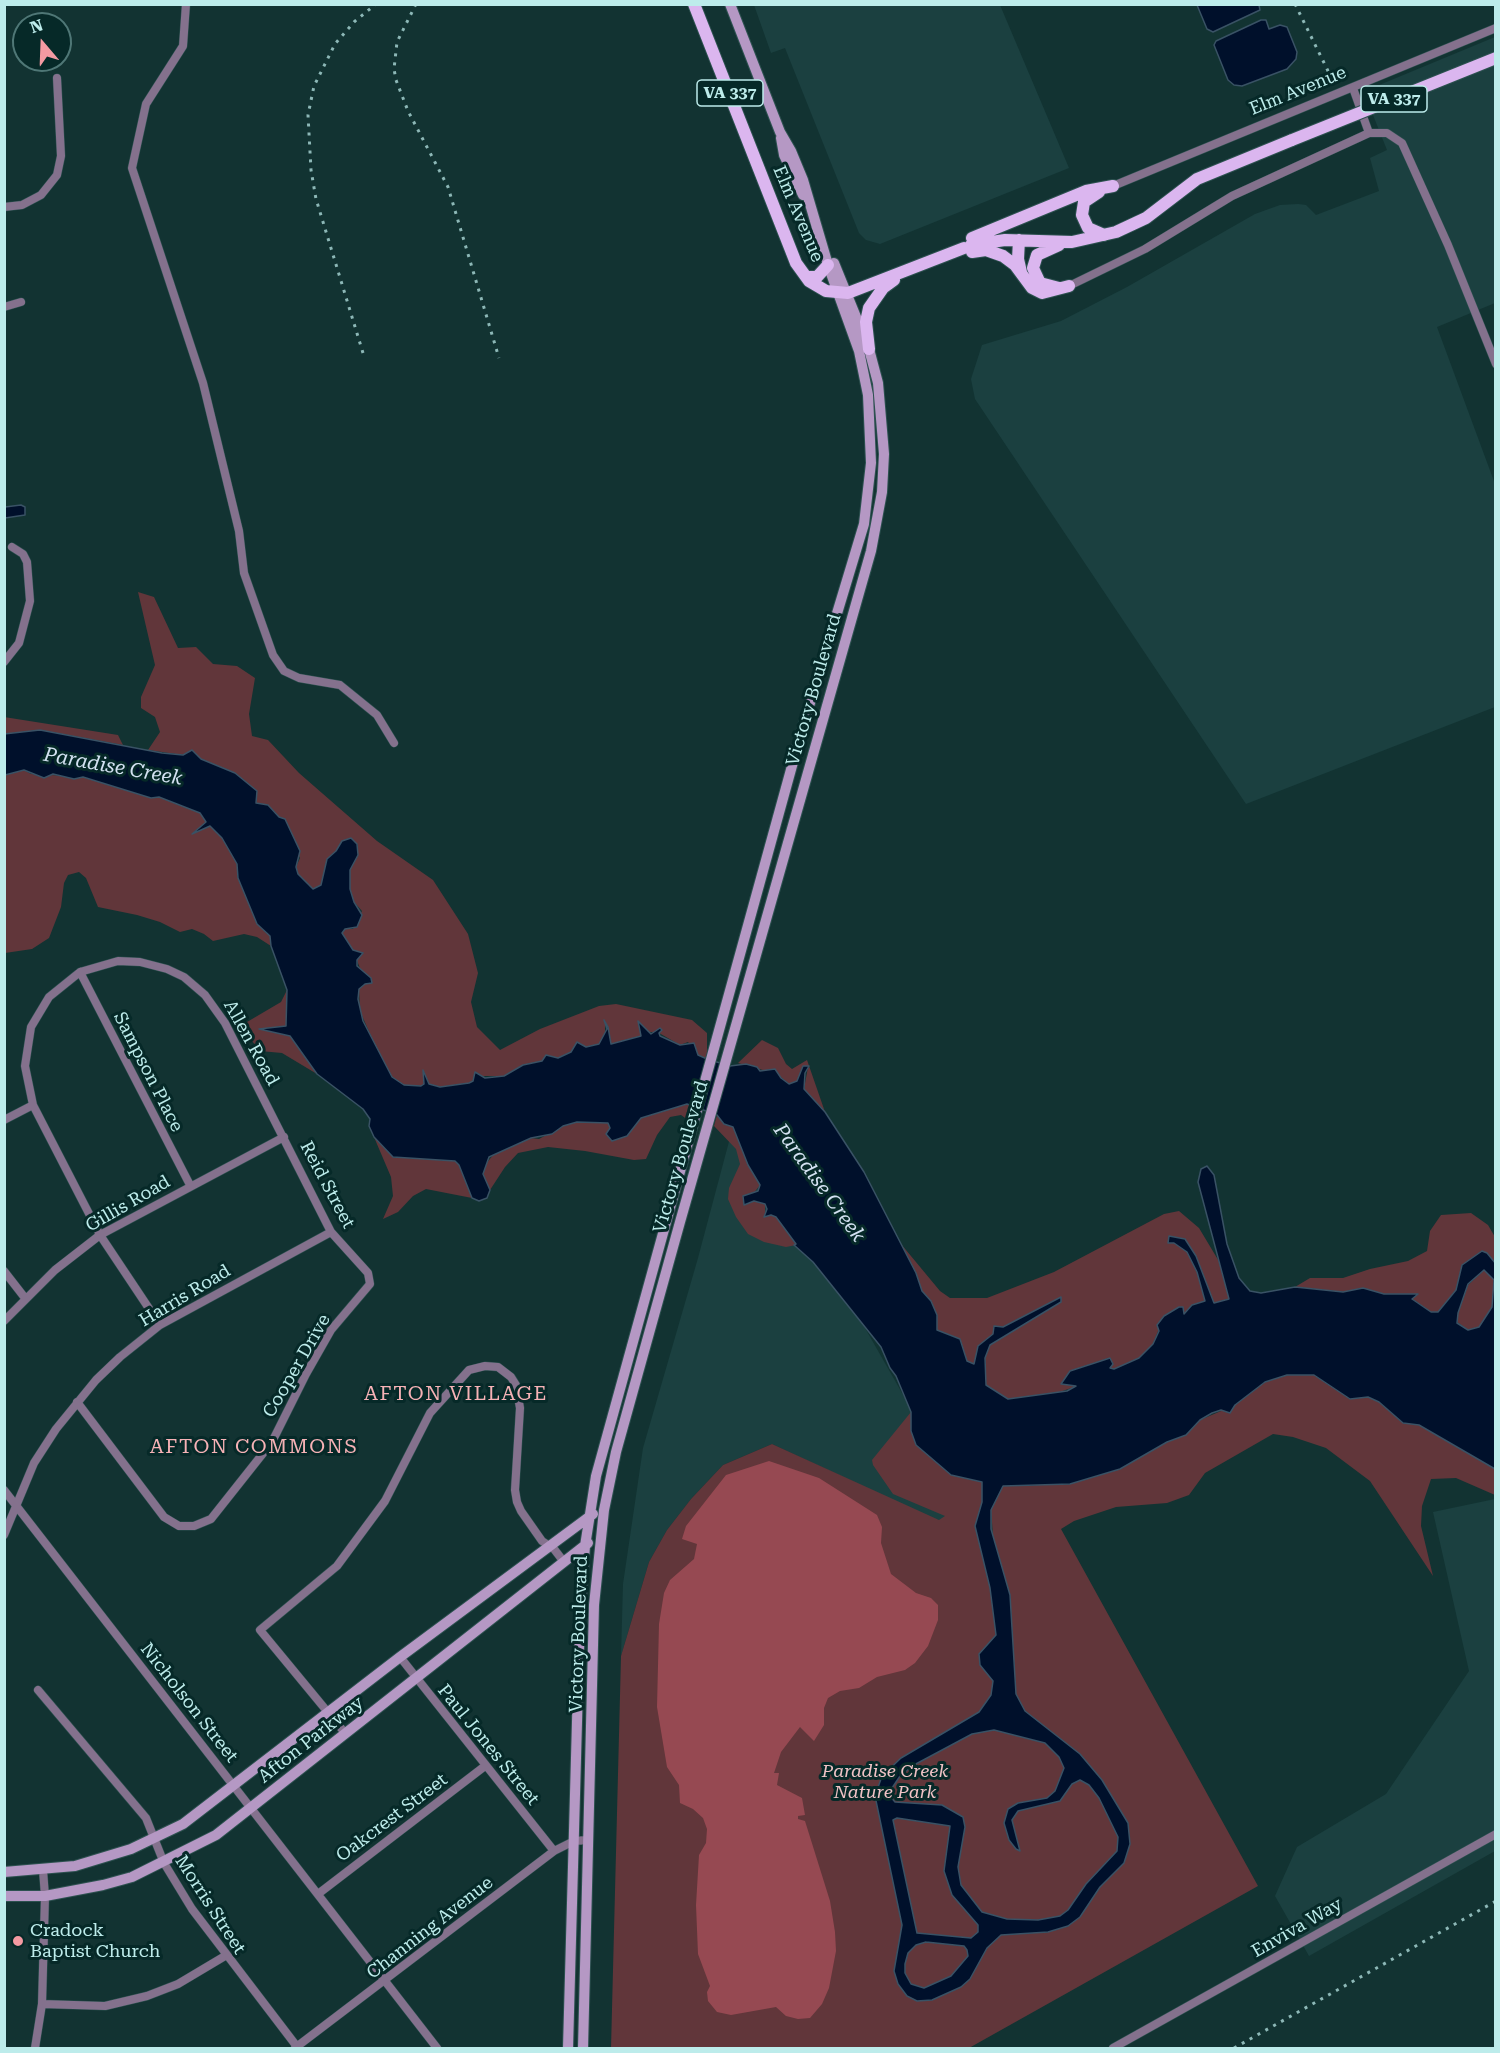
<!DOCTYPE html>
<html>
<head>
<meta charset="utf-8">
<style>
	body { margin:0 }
	#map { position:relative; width:1500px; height:2053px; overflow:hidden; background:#123332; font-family:"Roboto Serif",serif }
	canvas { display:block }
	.frame { position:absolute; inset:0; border:6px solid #bdeceb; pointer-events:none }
	.north { position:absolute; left:12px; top:12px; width:60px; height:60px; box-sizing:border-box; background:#062928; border:2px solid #4f7776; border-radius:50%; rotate:341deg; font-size:16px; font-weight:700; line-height:24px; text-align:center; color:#bdeceb }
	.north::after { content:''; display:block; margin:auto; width:21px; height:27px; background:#f49aa2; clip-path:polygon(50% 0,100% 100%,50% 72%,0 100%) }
</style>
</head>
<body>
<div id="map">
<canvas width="1500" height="2053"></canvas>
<div class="frame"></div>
<div class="north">N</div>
</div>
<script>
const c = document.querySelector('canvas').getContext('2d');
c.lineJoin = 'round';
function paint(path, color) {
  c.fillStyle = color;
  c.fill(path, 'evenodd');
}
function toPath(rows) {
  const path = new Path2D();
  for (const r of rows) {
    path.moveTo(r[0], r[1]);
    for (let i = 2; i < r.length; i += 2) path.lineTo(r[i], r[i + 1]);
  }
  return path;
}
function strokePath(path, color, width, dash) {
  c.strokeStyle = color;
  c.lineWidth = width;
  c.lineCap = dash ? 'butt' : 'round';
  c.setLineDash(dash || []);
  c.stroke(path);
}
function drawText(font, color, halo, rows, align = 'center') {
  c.font = font + ' "Roboto Serif",serif';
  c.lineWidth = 6;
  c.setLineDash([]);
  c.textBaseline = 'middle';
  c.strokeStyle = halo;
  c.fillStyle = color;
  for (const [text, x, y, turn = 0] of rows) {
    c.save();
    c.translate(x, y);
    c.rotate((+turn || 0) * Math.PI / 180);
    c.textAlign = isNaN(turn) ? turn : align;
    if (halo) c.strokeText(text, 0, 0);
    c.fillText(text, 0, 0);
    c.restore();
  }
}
paint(toPath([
	[754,5,1000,5,1069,168,880,244,866,240,859,233,785,48,771,53],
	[1495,37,1495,303,1437,327,1495,484,1495,707,1246,804,975,399,971,379,982,345,1061,321,1127,287,1255,214,1280,205,1298,204,1306,205,1316,215,1379,191,1370,158,1387,150,1365,95,1372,88],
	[735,1119,760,1144,906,1400,1022,1543,931,1518,772,1444,723,1465,691,1499,667,1530,649,1562,621,1656,623,1584,643,1448,698,1258],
	[1495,1499,1495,1851,1309,1956,1275,1896,1297,1847,1386,1794,1469,1671,1433,1512]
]), '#1b4040');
paint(toPath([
	[138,592,154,597,178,648,196,647,213,664,237,666,255,678,249,714,252,736,268,740,299,773,377,841,433,880,468,934,478,973,471,1002,477,1027,500,1050,540,1029,599,1006,616,1004,692,1020,707,1033,707,1059,698,1055,688,1042,680,1045,659,1033,642,1031,641,1036,611,1044,608,1027,605,1024,605,1037,599,1044,586,1047,577,1044,571,1052,558,1058,523,1065,504,1076,479,1076,469,1083,440,1087,429,1084,424,1072,424,1084,421,1086,404,1085,392,1077,381,1059,360,1011,359,989,365,984,372,983,371,978,361,971,353,950,342,933,345,929,353,929,362,911,354,902,350,889,350,870,358,855,357,844,342,841,336,851,327,859,321,885,313,889,298,874,296,867,300,858,279,817,268,805,255,803,235,773,201,759,192,750,183,755,148,750,160,732,155,717,141,708,141,697,155,665],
	[4,717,118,735,123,745,40,730,5,734],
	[24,770,31,774,69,776,74,779,83,777,151,798,159,797,200,813,206,822,194,832,210,826,222,838,237,864,238,878,257,924,270,936,271,946,257,937,244,934,213,941,204,934,192,929,180,932,160,922,137,915,98,907,86,878,79,872,68,875,64,883,61,907,49,938,32,949,5,953,4,775],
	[287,990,286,1026,260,1029,290,1036,317,1074,282,1053,260,1051,244,1031,247,1022,281,1002],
	[762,1040,778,1048,786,1064,792,1069,807,1060,825,1112,804,1089,808,1067,803,1067,797,1081,789,1084,777,1074,738,1063],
	[687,1104,692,1107,688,1120,681,1115,670,1117,657,1135,646,1159,634,1160,585,1151,548,1147,518,1153,505,1167,490,1190,484,1181,484,1166,494,1154,531,1138,539,1139,563,1126,577,1122,608,1123,610,1128,627,1136,641,1118],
	[717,1115,724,1124,733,1127,748,1165,760,1185,745,1204,754,1201,765,1204,765,1217,771,1215,776,1217,796,1245,786,1247,764,1242,748,1234,736,1217,728,1199,729,1188,740,1164,736,1149,714,1126],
	[374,1137,393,1157,455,1161,459,1165,472,1198,426,1189,413,1196,398,1212,383,1219,393,1196,391,1177],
	[1179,1211,1199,1228,1220,1263,1229,1299,1214,1303,1196,1256,1185,1239,1169,1237,1187,1252,1197,1272,1205,1301,1183,1315,1182,1311,1164,1316,1153,1344,1139,1358,1114,1369,1109,1369,1109,1358,1070,1371,1072,1384,1077,1386,1051,1395,1008,1399,992,1391,986,1385,985,1358,990,1345,1061,1302,1060,1298,1003,1327,994,1326,993,1334,978,1346,974,1364,967,1361,960,1339,937,1330,937,1315,931,1301,922,1291,901,1244,940,1291,950,1298,987,1298,1054,1272,1164,1214],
	[1471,1213,1488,1225,1495,1237,1495,1264,1494,1260,1462,1265,1456,1290,1438,1312,1431,1312,1412,1299,1417,1294,1384,1294,1363,1288,1343,1292,1295,1287,1310,1278,1343,1278,1370,1269,1408,1261,1427,1251,1430,1231,1441,1215],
	[1484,1270,1494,1280,1492,1307,1479,1327,1468,1330,1457,1322,1458,1313,1468,1285],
	[1305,1374,1314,1375,1350,1399,1368,1397,1379,1402,1403,1423,1419,1425,1495,1469,1495,1495,1456,1478,1431,1479,1422,1506,1421,1526,1433,1576,1370,1481,1326,1448,1293,1437,1273,1434,1205,1473,1189,1495,1167,1503,1116,1507,1074,1521,1061,1529,1258,1886,969,2048,611,2048,621,1656,649,1562,667,1530,691,1499,723,1465,772,1444,939,1520,945,1516,893,1494,873,1465,872,1460,911,1412,911,1431,951,1475,982,1482,982,1502,977,1521,993,1534,991,1510,1003,1486,1070,1484,1120,1469,1167,1442,1186,1435,1200,1420,1235,1405,1265,1382,1287,1375]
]), '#61363a');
paint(toPath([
	[769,1461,819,1478,877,1515,882,1527,881,1543,891,1574,916,1593,931,1598,938,1605,938,1620,928,1646,915,1663,905,1670,877,1677,859,1688,840,1691,828,1698,824,1708,824,1725,814,1741,800,1727,781,1752,774,1773,779,1773,777,1785,802,1798,805,1815,798,1816,798,1819,805,1821,830,1901,835,1932,836,1951,829,1988,822,2004,810,2018,798,2019,786,2016,776,2007,731,2015,717,2012,708,2001,707,1992,710,1986,698,1954,696,1905,699,1855,706,1843,707,1829,703,1818,693,1809,680,1803,679,1785,667,1767,657,1707,659,1624,664,1593,670,1580,694,1559,697,1544,682,1539,686,1526,726,1475]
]), '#964952');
const water = toPath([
	[1197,5,1259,5,1260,10,1213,32,1207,29,1197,5],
	[1261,20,1266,20,1269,29,1280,25,1287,27,1297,52,1296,59,1287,69,1242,86,1234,85,1228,80,1214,45,1216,41,1261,20],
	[21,505,25,507,25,515,5,518,5,507,21,505],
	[40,730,162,753,183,755,192,750,201,759,235,773,257,791,256,803,268,805,279,817,285,819,300,851,296,867,298,874,313,889,321,885,327,859,336,851,342,841,351,838,357,844,358,855,350,870,350,889,354,902,362,915,357,927,345,929,342,933,353,950,363,953,357,960,357,966,371,978,372,983,365,984,359,989,358,999,363,1021,392,1077,404,1085,421,1086,424,1084,423,1070,429,1084,440,1087,469,1083,473,1081,475,1072,485,1078,504,1076,523,1065,542,1061,546,1055,558,1058,571,1052,577,1042,586,1047,599,1044,607,1029,604,1020,608,1027,611,1044,641,1036,638,1021,651,1034,660,1028,662,1030,659,1033,660,1036,680,1045,694,1043,698,1055,707,1059,730,1066,746,1064,757,1067,760,1071,775,1069,781,1078,789,1084,797,1081,803,1066,809,1066,805,1073,804,1089,825,1112,864,1172,916,1273,922,1291,931,1301,937,1315,937,1330,960,1339,967,1361,974,1364,978,1346,993,1334,994,1326,1003,1327,1061,1297,1061,1302,990,1345,985,1358,986,1385,1008,1399,1067,1391,1076,1386,1061,1384,1070,1371,1110,1358,1113,1364,1110,1368,1114,1369,1139,1358,1153,1344,1159,1331,1157,1325,1164,1316,1179,1307,1183,1307,1184,1314,1192,1305,1205,1301,1197,1272,1187,1252,1174,1243,1168,1243,1169,1236,1185,1239,1196,1256,1214,1303,1229,1299,1198,1182,1201,1169,1207,1166,1214,1175,1227,1244,1239,1278,1250,1291,1261,1293,1295,1287,1343,1292,1363,1288,1384,1294,1418,1294,1412,1299,1431,1312,1438,1312,1456,1290,1462,1265,1482,1251,1487,1253,1496,1264,1495,1469,1419,1425,1403,1423,1379,1402,1368,1397,1350,1399,1314,1375,1287,1375,1265,1382,1235,1405,1230,1413,1221,1410,1212,1413,1200,1420,1186,1435,1167,1442,1120,1469,1070,1484,1003,1486,991,1510,991,1529,1010,1595,1016,1694,1025,1711,1080,1754,1102,1780,1128,1823,1130,1844,1124,1863,1100,1887,1080,1917,1068,1926,1048,1932,1001,1935,987,1948,970,1979,961,1987,932,2000,917,2001,907,1996,898,1984,894,1971,902,1925,875,1796,882,1776,901,1758,979,1712,991,1695,993,1681,980,1665,979,1654,996,1635,990,1588,975,1526,982,1502,982,1482,951,1475,916,1445,911,1431,911,1412,896,1376,890,1368,881,1347,813,1262,794,1245,796,1244,776,1217,771,1215,764,1217,767,1209,765,1204,754,1201,744,1205,743,1196,758,1191,760,1185,748,1165,733,1127,724,1124,717,1115,687,1104,641,1118,627,1136,612,1141,606,1134,610,1128,608,1123,577,1122,563,1126,552,1134,531,1138,489,1157,483,1174,490,1190,487,1198,479,1201,472,1198,459,1165,455,1161,393,1157,374,1137,369,1126,370,1119,363,1109,317,1074,290,1036,259,1029,286,1026,287,990,271,946,270,936,257,924,238,878,237,864,222,838,210,826,192,834,206,822,200,813,159,797,151,798,83,777,74,779,53,774,44,778,24,770,5,775,4,734,40,730],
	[1484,1270,1494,1280,1492,1307,1479,1327,1468,1330,1457,1323,1458,1313,1468,1284,1484,1270],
	[994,1730,1045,1743,1059,1757,1064,1768,1055,1791,1047,1798,1018,1803,1008,1809,1004,1823,1009,1840,1016,1849,1020,1851,1012,1820,1018,1811,1060,1801,1072,1784,1080,1780,1089,1785,1099,1798,1118,1837,1117,1851,1086,1884,1068,1910,1060,1916,1038,1920,1007,1919,982,1912,961,1885,958,1867,965,1827,963,1817,942,1805,895,1802,890,1796,892,1788,900,1776,914,1765,972,1734,994,1730],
	[897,1818,950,1826,944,1871,952,1895,978,1925,978,1932,971,1938,917,1933,893,1820,897,1818],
	[926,1942,964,1946,967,1950,968,1956,951,1976,924,1988,911,1984,905,1973,905,1964,908,1953,916,1945,926,1942]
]);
paint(water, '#00102b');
strokePath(water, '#395265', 1.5);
const street = toPath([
	[186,4,183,46,146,104,132,168,203,383,239,531,244,573,273,655,284,671,299,678,340,685,377,715,394,743],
	[1353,88,1369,133,1387,133,1402,143,1448,245,1496,364],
	[1113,186,1496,28],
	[4,207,22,205,41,195,57,175,61,156,57,78],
	[1069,286,1145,249,1232,196,1369,133],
	[4,307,21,302],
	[4,662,19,643,30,601,27,562,23,554,12,547],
	[80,972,190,1185],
	[4,1120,33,1105],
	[4,1271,25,1298],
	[4,1321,55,1270,100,1235,284,1137],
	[77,1402,164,1517,179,1526,194,1526,211,1519,272,1442,306,1374,331,1330,370,1284,368,1273,331,1232,225,1023,205,995,184,977,167,969,140,962,118,961,80,972,49,997,31,1027,25,1066,33,1105,100,1235,160,1325],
	[4,1490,437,2048],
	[4,1535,34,1463,56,1429,96,1380,120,1357,160,1325,331,1232],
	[400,1657,554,1851],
	[38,1690,146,1818,164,1863,192,1909,298,2048],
	[345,1733,260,1630,337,1566,385,1501,430,1413,469,1370,485,1366,498,1367,511,1377,516,1385,520,1408,515,1490,517,1502,521,1511,542,1541,554,1549,564,1562],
	[318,1894,485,1766],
	[42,2004,105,2006,147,1996,178,1984,225,1956],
	[35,2048,42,2004,45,1896,43,1870],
	[295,2048,554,1851,574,1841,588,1840],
	[1113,2048,1496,1834]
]);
const secondary = toPath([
	[781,138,784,155,803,195],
	[4,1872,75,1866,131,1849,183,1824,400,1657,593,1514],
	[4,1896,45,1896,103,1885,132,1877,216,1835,588,1543],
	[568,2048,580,1613,585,1546,596,1476,803,726,864,524,871,463,868,395,859,351,828,265,803,180,791,151,780,132,730,4],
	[583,2048,594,1605,604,1510,616,1452,680,1222,871,551,882,492,884,454,878,383,869,349,834,263]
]);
const primary = toPath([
	[694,4,796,263,809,281,826,291,848,293,964,248],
	[1099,192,1084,202,1082,215,1088,228,1104,235],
	[972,238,1086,191,1113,186],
	[1019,240,1018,259,1021,272],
	[971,245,1005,240,1072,242,1116,232,1146,218,1197,179,1292,140],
	[1059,245,1037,255,1033,268,1040,283,1059,288],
	[972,252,986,250,1003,256,1015,265,1032,288,1042,293,1069,286],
	[806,277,817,277,828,265],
	[869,349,866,322,869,308,883,288,894,280]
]);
strokePath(street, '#2d5150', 9);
strokePath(secondary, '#2d5150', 12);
strokePath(primary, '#2d5150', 14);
strokePath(street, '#84718d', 8);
strokePath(secondary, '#b598c4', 10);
strokePath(primary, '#dbb6ef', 12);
strokePath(toPath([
	[416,4,397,42,394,69,396,80,408,111,448,187,499,358],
	[1295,4,1331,77],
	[363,353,316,199,311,170,308,115,314,86,335,44,354,22,376,4],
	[1234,2048,1496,1901]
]), '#8db8b7', 3, [3, 6]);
const primaryBridge = toPath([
	[1292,140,1496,58]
]);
strokePath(primaryBridge, '#2d5150', 14, []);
strokePath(primaryBridge, '#dbb6ef', 12);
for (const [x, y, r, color] of [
	[18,1941,6,"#f49aa2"]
]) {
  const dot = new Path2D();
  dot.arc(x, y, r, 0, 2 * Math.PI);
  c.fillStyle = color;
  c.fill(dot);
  strokePath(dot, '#062928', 2);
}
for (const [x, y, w] of [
	[730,93,66],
	[1394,99,66]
]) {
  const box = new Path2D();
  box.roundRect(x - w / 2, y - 13, w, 26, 4.5);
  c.fillStyle = '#062928';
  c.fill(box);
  strokePath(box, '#bdeceb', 1.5);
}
drawText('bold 16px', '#bdeceb', null, [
	["VA 337",730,93],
	["VA 337",1394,99]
]);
drawText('18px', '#bdeceb', '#062928', [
	["Elm Avenue",1298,91,-22],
	["Elm Avenue",798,214,67],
	["Victory Boulevard",814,690,-74],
	["Allen Road",251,1043,61],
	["Sampson Place",148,1072,63],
	["Victory Boulevard",681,1157,-74],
	["Reid Street",327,1185,62],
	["Gillis Road",128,1204,-30],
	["Harris Road",185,1296,-31],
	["Cooper Drive",297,1366,-60],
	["Victory Boulevard",579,1634,-88],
	["Nicholson Street",189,1703,52],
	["Afton Parkway",311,1740,-38],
	["Paul Jones Street",488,1745,51],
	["Oakcrest Street",392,1818,-37],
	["Morris Street",210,1905,57],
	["Channing Avenue",430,1928,-38],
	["Enviva Way",1297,1928,-30]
]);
drawText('italic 18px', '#f1c3c6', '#062928', [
	["Paradise Creek",885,1772],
	["Nature Park",885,1793]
]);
drawText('18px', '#bdeceb', '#062928', [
	["Cradock",30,1931],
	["Baptist Church",30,1952]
], 'left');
drawText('italic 20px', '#d4e2f2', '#062928', [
	["Paradise Creek",113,767,10],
	["Paradise Creek",819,1183,54]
]);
c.letterSpacing = '1.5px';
drawText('20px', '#f6b2b6', '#062928', [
	["AFTON VILLAGE",456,1394],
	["AFTON COMMONS",254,1447]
]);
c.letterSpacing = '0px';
</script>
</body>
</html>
